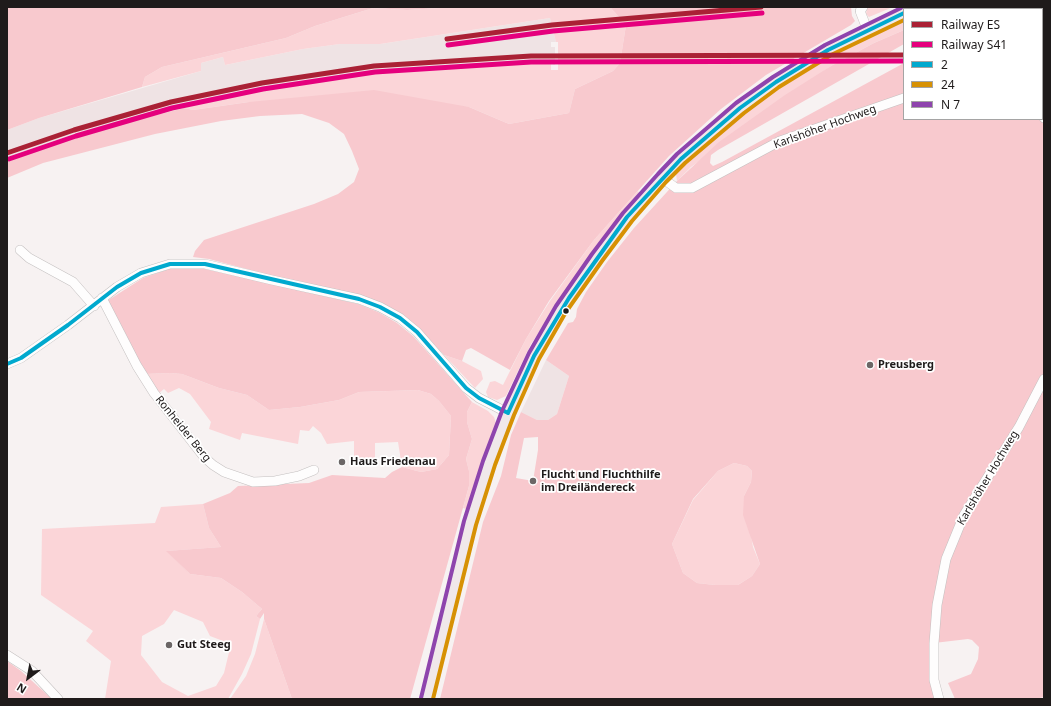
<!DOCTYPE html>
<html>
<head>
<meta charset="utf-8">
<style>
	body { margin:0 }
	#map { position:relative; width:1051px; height:706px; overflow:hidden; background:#f7f2f2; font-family:"Noto Sans",sans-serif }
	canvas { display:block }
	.frame { position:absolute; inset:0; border:8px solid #1f1b1b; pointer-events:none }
	.legend { position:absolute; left:903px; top:8px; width:140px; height:112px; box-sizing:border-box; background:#fff; border:1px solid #a5a4a4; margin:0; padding:5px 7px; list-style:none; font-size:12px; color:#1f1b1b }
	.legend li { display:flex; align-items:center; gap:8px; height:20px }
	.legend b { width:20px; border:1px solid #a5a4a4 }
	.north { position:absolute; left:8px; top:658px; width:40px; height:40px; -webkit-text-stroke:3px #fff; paint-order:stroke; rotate:212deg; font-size:11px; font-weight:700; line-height:16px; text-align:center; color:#1f1b1b }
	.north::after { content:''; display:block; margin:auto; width:14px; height:18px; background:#1f1b1b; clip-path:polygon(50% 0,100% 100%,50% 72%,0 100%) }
</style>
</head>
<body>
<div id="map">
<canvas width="1051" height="706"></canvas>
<div class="frame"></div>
<ul class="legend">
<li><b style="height:5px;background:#aa2135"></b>Railway ES</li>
<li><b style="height:5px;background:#e5007d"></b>Railway S41</li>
<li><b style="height:5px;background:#00a9ce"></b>2</li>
<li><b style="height:5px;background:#d79104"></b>24</li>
<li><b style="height:5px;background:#8e44ad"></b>N 7</li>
</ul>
<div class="north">N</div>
</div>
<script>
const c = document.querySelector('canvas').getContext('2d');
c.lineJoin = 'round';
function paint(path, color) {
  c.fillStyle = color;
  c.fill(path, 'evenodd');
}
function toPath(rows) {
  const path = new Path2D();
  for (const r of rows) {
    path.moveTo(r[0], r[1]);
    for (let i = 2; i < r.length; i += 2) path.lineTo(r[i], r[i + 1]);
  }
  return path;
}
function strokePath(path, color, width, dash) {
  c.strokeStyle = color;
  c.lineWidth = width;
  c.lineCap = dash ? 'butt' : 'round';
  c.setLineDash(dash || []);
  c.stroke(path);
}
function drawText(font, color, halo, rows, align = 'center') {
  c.font = font + ' "Noto Sans",sans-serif';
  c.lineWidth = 3.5;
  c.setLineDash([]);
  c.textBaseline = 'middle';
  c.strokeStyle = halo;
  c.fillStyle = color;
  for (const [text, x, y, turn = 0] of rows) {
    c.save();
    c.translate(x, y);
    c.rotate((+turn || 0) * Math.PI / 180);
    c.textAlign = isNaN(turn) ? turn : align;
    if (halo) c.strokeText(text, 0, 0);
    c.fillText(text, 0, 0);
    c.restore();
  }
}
paint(toPath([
	[550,18,556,42,551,42,551,47,555,47,555,65,541,63,375,72,252,91,94,131,7,162,7,130,39,118,201,71,201,63,223,57,225,65,303,49,340,44,380,44],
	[546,360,569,376,557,414,548,420,537,420,521,412]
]), '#efe3e4');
paint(toPath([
	[455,7,610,7,626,25,620,63,613,71,575,89,569,113,509,124,469,107,249,102,193,110,184,108,252,91,375,72,541,63,551,64,551,70,558,70,558,42,556,42,550,18,380,44,340,44,303,49,225,65,223,57,201,63,201,71,142,87,145,77,162,67,286,38,315,26,373,8,407,10],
	[867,7,893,7,869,17,866,14],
	[904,21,904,30,874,43,831,66,691,167,677,181,676,174,691,159,745,113,771,94,845,48],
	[638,191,639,193,601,242,531,344,506,396,497,400,488,397,486,392,490,382,495,381,503,385,526,339,550,301,594,240],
	[444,355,462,361,481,371,483,379,475,388],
	[170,373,182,374,219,388,247,395,269,410,300,407,339,400,359,392,418,390,431,394,439,401,451,416,449,455,437,469,421,472,402,467,398,442,375,443,375,462,354,459,354,441,327,444,321,433,313,426,309,431,300,430,298,444,242,433,240,440,209,429,211,422,190,394,179,388,168,393,164,389,158,394,145,374],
	[472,402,488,411,494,417,496,423,469,510,463,508,469,486,469,471,466,459,472,439,467,422,467,412],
	[734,463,747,466,752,471,751,482,744,496,753,547,760,564,752,576,738,585,715,585,697,583,683,573,672,544,693,500,718,471],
	[203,504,209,528,221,547,167,551,190,574,221,578,242,592,262,609,256,616,260,619,259,623,251,654,242,674,228,699,105,699,111,661,86,641,93,631,41,595,42,529,155,523,161,507],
	[174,610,203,622,210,636,231,644,224,673,216,686,188,696,162,682,141,655,142,636,164,624],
	[264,619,292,699,230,699,246,676,255,654]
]), '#fbd5d8');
paint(toPath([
	[7,7,455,7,407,10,373,8,315,26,286,38,162,67,145,77,142,87,39,118,7,130],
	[610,7,851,7,852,16,855,21,851,25,766,75,721,109,669,156,594,240,549,301,526,339,510,370,471,348,466,350,462,361,444,355,419,329,382,303,360,295,273,276,209,259,193,257,195,251,204,240,314,204,338,194,354,182,359,169,352,151,344,134,329,123,302,114,260,116,221,121,155,134,43,163,7,178,7,162,39,150,94,131,184,108,193,110,249,102,374,90,469,107,509,124,569,113,575,89,613,71,620,63,626,25],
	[977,7,1044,7,1044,697,1036,699,955,699,948,683,971,674,978,659,979,647,972,640,968,639,934,643,939,699,440,699,483,522,501,476,511,435,521,412,537,420,548,420,557,414,569,376,546,360,568,323,573,322,576,317,577,309,586,292,607,262,634,228,677,181,719,142,785,95,831,66,874,43,904,30,904,44,718,150,711,155,710,163,713,166,722,162,904,63,904,119,1042,119,1042,9,967,9],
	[538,437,538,450,533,481,516,478,524,438],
	[734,463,747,466,752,471,751,482,744,496,743,515,760,564,752,576,738,585,715,585,697,583,683,573,672,544,693,499,718,471],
	[169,269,205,269,358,304,378,312,397,323,413,336,472,402,467,412,467,422,472,439,466,459,469,471,469,486,410,699,292,699,264,619,264,613,260,619,256,616,262,609,242,592,221,578,190,574,166,551,221,547,209,528,203,504,230,493,238,486,309,483,332,475,385,478,392,472,402,467,421,472,437,469,449,455,451,416,439,401,431,394,418,390,359,392,339,400,300,407,269,410,247,395,219,388,182,374,170,373,145,374,107,301,143,278],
	[7,661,21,671,52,699,7,699]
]), '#f8c9ce');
const minor = toPath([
	[863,7,860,11,867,29],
	[1042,115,1044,118],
	[662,178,676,188,692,188,780,141,904,98],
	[20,250,29,258,73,282,94,306],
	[102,298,137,366,154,393,204,457,213,465,224,472,253,482,275,481,299,476,314,470],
	[7,364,21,358,68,325,117,287,141,273,170,264,205,264,272,280,359,299,380,307,400,318,417,332,466,388,479,398,508,413],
	[7,655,32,671,58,699],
	[939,699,934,680,934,643,937,605,946,559,964,515,1019,427,1044,379]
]);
const major = toPath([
	[913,9,920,7],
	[427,699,470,523,489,463,508,413,534,356,561,309,597,257,627,217,662,178,681,159,740,108,776,82,828,50,904,13]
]);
strokePath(minor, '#c4c0c0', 10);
strokePath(major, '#b7a9aa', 12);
strokePath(minor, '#fefdfd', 9);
strokePath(major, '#f0e8ea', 11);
strokePath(toPath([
	[7,364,21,358,68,325,117,287,141,273,170,264,205,264,359,299,380,307,400,318,417,332,466,388,479,398,508,413],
	[508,413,534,356,569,298,627,217,681,159,740,108,776,82,828,50,904,13]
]), '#00a9ce', 4);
strokePath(toPath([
	[433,699,476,525,495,465,514,415,539,359,566,312,602,261,632,221,666,182,685,163,744,113,779,87,831,55,904,20]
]), '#d79104', 4);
strokePath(toPath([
	[421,698,464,521,483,461,502,411,529,353,556,306,592,254,623,213,658,174,677,154,736,103,773,77,825,45,901,8]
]), '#8e44ad', 4);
strokePath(toPath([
	[447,39,552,25,761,7],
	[7,153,74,130,171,102,262,83,374,66,531,56,904,55]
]), '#aa2135', 5);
strokePath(toPath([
	[448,45,553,31,762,13],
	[9,159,76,136,172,108,263,89,375,72,531,62,904,61]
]), '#e5007d', 5);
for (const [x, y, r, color] of [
	[566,311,3.5,"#1f1b1b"],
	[870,365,4,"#6b6666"],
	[342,462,4,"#6b6666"],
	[533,481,4,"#6b6666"],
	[169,645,4,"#6b6666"]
]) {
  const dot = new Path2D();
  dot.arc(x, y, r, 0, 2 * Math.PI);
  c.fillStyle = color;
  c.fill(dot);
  strokePath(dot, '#fff', 1.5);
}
drawText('11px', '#1f1b1b', '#fff', [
	["Karlshöher Hochweg",825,127,-20],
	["Ronheider Berg",183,429,51],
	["Karlshöher Hochweg",988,478,-59]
]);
drawText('bold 11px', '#1f1b1b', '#fff', [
	["Preusberg",878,365],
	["Haus Friedenau",350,462],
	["Flucht und Fluchthilfe",541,475],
	["im Dreiländereck",541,488],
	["Gut Steeg",177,645]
], 'left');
</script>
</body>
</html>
